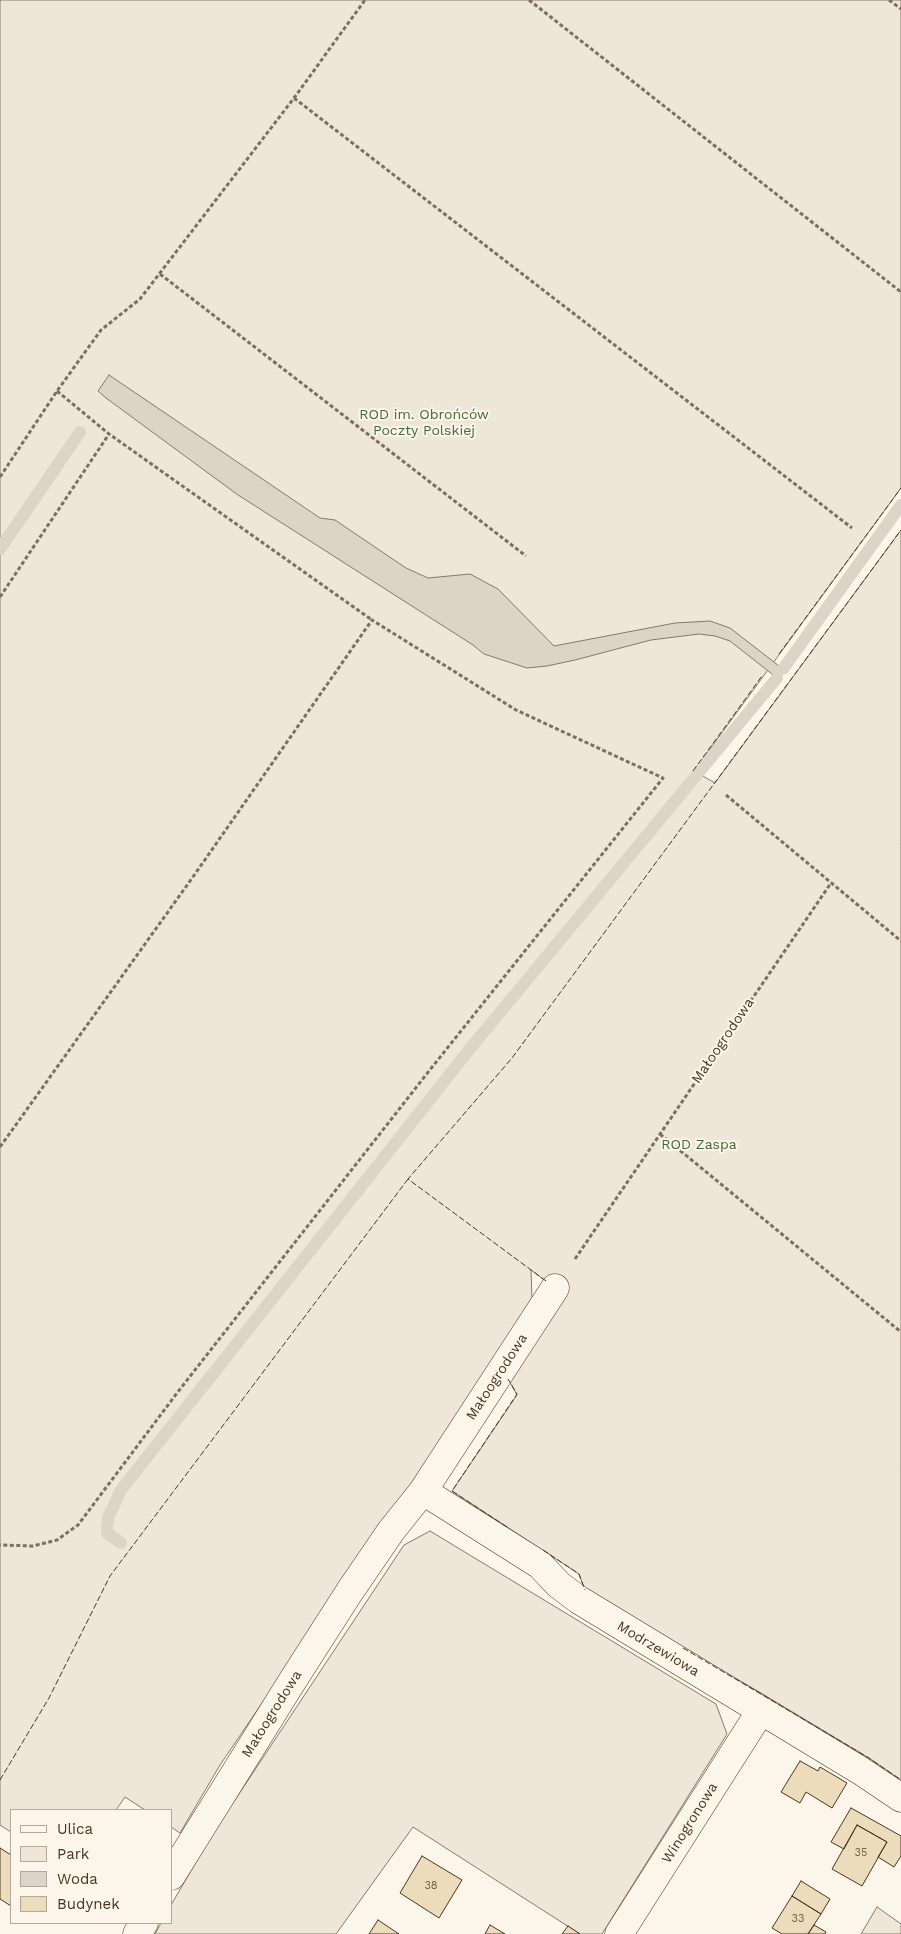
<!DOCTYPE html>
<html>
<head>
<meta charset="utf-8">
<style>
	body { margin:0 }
	#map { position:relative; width:901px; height:1934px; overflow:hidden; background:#fbf6e9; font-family:"Work Sans",sans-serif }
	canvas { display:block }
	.legend { position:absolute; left:10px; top:1809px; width:162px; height:115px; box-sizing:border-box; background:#fbf6e9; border:1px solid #b4a999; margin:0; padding:6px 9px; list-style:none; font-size:15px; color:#4a3520 }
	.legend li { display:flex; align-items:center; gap:10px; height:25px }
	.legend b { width:25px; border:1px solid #b4a999 }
</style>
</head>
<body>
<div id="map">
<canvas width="901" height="1934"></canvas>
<ul class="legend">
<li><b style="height:6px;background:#fbf6e9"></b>Ulica</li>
<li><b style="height:14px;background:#ede6d9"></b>Park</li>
<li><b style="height:14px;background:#dcd4c6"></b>Woda</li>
<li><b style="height:14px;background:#ecdcbc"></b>Budynek</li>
</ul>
</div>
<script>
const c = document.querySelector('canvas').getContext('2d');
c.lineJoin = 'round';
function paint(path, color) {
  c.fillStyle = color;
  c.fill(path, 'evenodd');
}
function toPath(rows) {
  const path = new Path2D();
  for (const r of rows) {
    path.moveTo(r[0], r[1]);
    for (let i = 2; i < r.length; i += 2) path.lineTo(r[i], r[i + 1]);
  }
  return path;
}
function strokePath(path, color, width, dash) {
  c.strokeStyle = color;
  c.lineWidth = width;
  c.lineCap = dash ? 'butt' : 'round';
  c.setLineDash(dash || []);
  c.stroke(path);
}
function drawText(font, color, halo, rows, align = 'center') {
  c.font = font + ' "Work Sans",sans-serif';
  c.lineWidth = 4;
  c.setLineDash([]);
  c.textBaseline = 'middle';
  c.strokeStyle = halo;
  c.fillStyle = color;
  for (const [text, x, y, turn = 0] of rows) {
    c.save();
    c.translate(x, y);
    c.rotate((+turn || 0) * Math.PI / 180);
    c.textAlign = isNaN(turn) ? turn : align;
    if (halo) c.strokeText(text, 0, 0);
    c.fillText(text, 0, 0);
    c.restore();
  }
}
const green = toPath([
	[0,0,901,0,901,488,694,771,715,783,901,530,901,1780,869,1758,761,1693,586,1593,579,1574,452,1491,517,1395,507,1377,564,1295,531,1270,532,1300,489,1369,220,1765,180,1833,171,1827,171,1810,145,1810,125,1797,116,1810,11,1810,11,1832,0,1825,0,0],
	[430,1531,716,1704,727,1734,602,1934,580,1934,413,1827,336,1934,155,1934,161,1923,171,1923,171,1905,213,1833,404,1545,430,1531],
	[877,1907,901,1924,901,1934,861,1934,877,1907]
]);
paint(green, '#ede6d9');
strokePath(green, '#887966', 1);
const water = toPath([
	[109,375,320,518,335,520,406,568,428,578,470,574,498,589,554,646,675,623,710,621,730,628,783,669,777,678,730,641,715,636,699,634,651,640,575,660,547,666,527,668,484,654,473,645,238,495,106,398,98,391,109,375]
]);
paint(water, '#dcd4c6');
strokePath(water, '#887966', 1);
strokePath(toPath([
	[0,549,80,432],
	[783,669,901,505],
	[121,1543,107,1533,108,1518,121,1490,469,1050,777,678]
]), '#dcd4c6', 12);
const building = toPath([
	[800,1761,818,1771,820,1767,847,1783,832,1808,806,1792,800,1803,781,1792,800,1761],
	[851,1808,901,1836,901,1856,894,1867,878,1857,887,1842,857,1825,844,1849,831,1842,851,1808],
	[857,1825,887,1842,862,1886,832,1869,857,1825],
	[0,1848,11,1855,11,1906,0,1899,0,1848],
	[422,1856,462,1880,439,1918,400,1893,422,1856],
	[801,1881,830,1899,821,1914,792,1896,801,1881],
	[792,1896,821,1914,808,1934,782,1934,772,1928,792,1896],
	[378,1920,399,1934,369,1934,378,1920],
	[490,1925,505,1934,485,1934,490,1925],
	[814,1925,826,1932,825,1934,808,1934,814,1925],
	[568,1926,580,1934,562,1934,568,1926]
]);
paint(building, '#ecdcbc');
strokePath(building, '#4a3520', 1);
const minor = toPath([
	[423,1491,540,1565,559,1585,579,1600,861,1771,901,1798],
	[171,1876,293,1680,350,1591,391,1531,423,1491,555,1288],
	[137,1934,144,1923],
	[619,1934,760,1712]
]);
strokePath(minor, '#4a3520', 29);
strokePath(toPath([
	[529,0,901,292],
	[889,0,901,9],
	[294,98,852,528],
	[160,274,526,556],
	[57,391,109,434,372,620],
	[0,477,57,391,101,330,140,299,294,98,365,0],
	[0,597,109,434],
	[726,795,901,941],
	[660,1134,901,1332],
	[0,1147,195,874,372,620,516,710,663,778,429,1071,177,1393,78,1525,57,1540,33,1546,0,1545],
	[575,1259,831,883]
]), '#7f6f5c', 3, [4, 2.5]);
strokePath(minor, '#fbf6e9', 28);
strokePath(toPath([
	[779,654,901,488],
	[693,771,762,676],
	[546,1281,408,1179,512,1058,901,530],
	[507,1527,452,1491,517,1394,508,1379],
	[543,1550,579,1574,585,1590],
	[683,1648,869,1758,901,1780],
	[0,1780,49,1698,110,1576,408,1179]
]), '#4a3520', 1, [6, 2.5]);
drawText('11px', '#725f47', null, [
	["35",861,1853],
	["38",431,1886],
	["33",798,1919]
]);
drawText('14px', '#436837', '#fbf6e9', [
	["ROD im. Obrońców",424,415],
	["Poczty Polskiej",424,431],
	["ROD Zaspa",699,1145]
]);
drawText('14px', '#4a3520', '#fbf6e9', [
	["Małoogrodowa",723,1041,-56],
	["Małoogrodowa",497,1377,-57],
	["Modrzewiowa",658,1649,31],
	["Małoogrodowa",272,1714,-58],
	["Winogronowa",690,1823,-58]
]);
</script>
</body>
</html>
